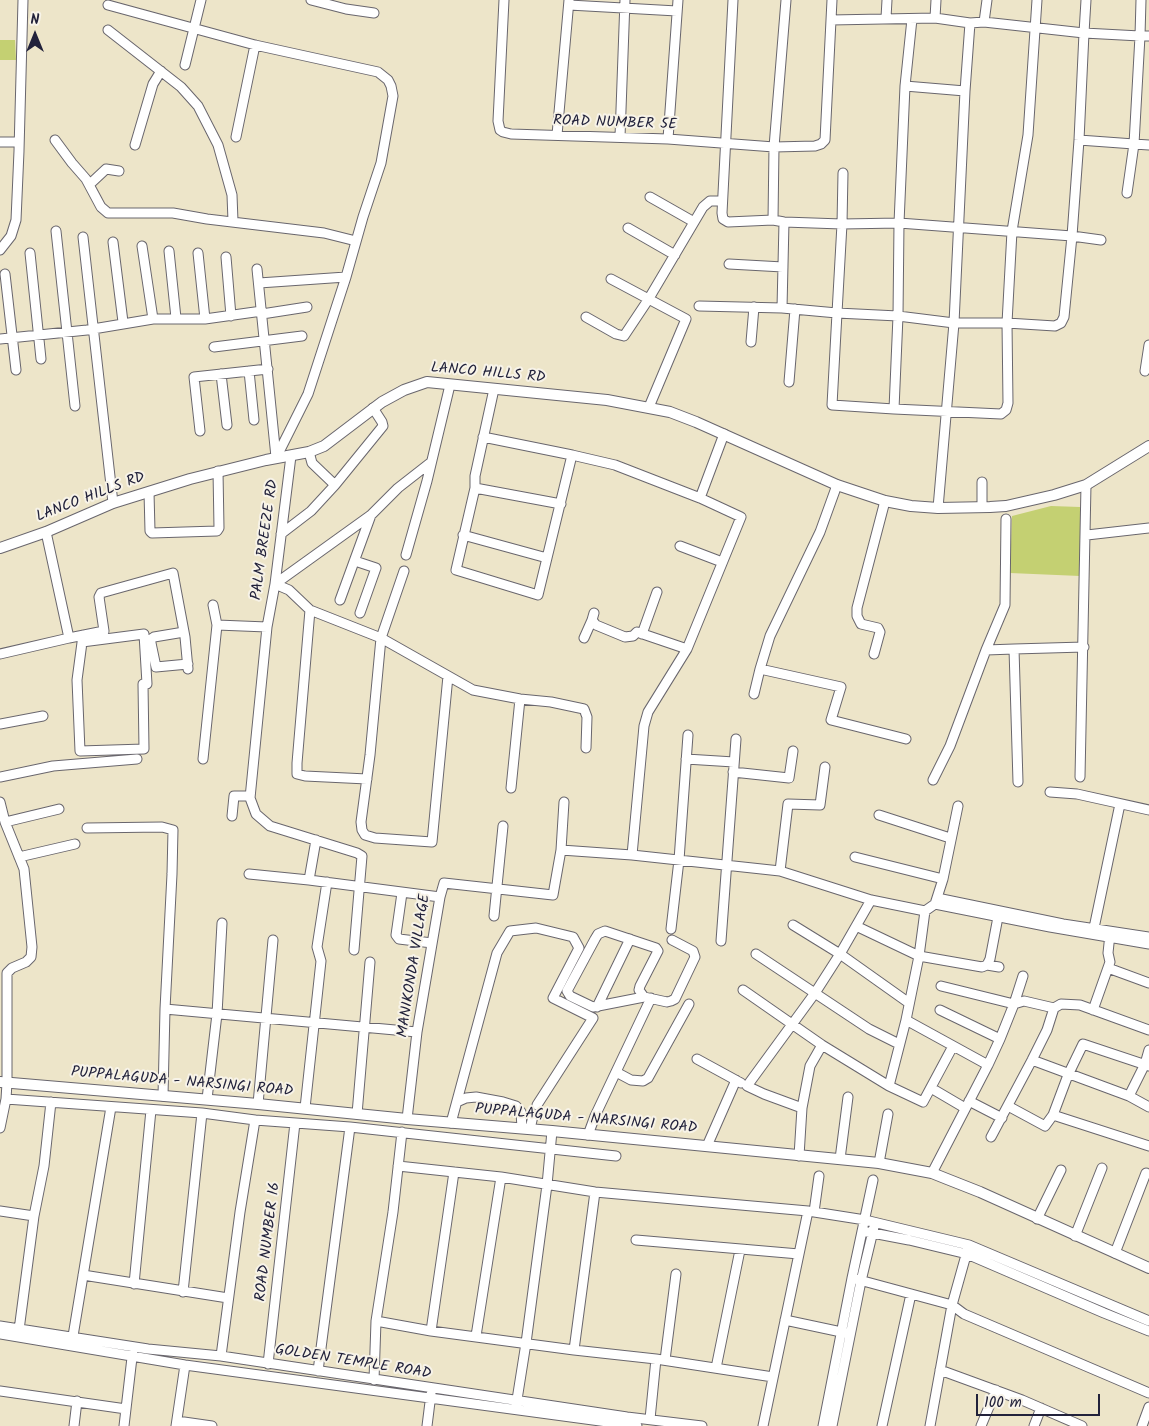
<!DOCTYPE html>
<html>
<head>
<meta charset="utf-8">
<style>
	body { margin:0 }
	#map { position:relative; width:1149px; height:1426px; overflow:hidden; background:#ede5c9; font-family:Kalam,sans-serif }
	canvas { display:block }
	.north { position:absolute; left:10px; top:10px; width:50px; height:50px; -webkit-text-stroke:4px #f7f3e8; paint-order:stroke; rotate:0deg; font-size:14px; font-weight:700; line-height:20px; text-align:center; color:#22223b }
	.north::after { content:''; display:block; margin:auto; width:18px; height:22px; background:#22223b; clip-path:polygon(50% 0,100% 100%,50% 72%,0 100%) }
	.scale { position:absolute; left:976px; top:1394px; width:124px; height:22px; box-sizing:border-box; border:2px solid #22223b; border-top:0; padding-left:6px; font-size:15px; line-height:18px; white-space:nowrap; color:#22223b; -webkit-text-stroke:4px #f7f3e8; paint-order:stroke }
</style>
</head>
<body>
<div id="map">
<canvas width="1149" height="1426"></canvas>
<div class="north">N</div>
<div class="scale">100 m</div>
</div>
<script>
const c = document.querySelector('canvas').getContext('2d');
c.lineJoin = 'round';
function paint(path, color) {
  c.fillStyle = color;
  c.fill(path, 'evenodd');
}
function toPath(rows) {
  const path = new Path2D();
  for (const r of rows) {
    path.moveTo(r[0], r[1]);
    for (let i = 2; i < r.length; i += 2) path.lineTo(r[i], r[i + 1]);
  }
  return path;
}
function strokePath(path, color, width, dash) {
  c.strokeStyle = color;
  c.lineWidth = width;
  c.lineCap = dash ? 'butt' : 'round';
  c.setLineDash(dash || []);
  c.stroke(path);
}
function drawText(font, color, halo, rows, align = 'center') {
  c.font = font + ' Kalam,sans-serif';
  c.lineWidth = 4;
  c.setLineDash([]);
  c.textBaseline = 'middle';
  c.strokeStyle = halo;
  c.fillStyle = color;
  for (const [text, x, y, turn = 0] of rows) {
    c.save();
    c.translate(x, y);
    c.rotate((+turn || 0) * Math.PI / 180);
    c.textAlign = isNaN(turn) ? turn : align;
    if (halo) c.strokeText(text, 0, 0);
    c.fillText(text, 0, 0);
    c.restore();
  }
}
paint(toPath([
	[0,40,15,40,16,60,0,60],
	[1051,506,1080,507,1080,576,1010,573,1012,516]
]), '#c4d072');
const minor = toPath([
	[311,0,346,9,374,13],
	[504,0,498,121,500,130,503,132,511,134,668,139,774,147,815,146,821,144,825,140,832,0],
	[733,0,722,213,723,219,728,222,773,220,784,222,842,224,899,223,905,86],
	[108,5,255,45,378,72,388,80,391,86,393,96,381,163,363,217,346,277,308,394,276,458],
	[569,5,677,11],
	[886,18,887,0],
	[935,18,936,0],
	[912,19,905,86,965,91,954,323,938,508],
	[831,20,935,18,970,23,984,22,987,0],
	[984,22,1084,33,1086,0],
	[108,30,181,87,198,106,218,145,232,195,233,221],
	[1149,36,1140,36,1134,144,1149,145],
	[185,65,201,0],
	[965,91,970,23],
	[557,135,569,0],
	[236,137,255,45],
	[620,137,625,0],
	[668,139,678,0],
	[55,140,72,163,86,179,101,207,108,213,173,213,207,219,324,233,356,241],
	[1079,140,1134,144,1127,193],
	[0,142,19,142],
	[135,145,153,84,161,71],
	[90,184,106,169,119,171],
	[650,197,694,222],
	[773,220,774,147,786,0],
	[628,228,675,255],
	[56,231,75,406],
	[83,237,113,503],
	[1101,240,1072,236,1064,317,1061,323,1055,326,1007,323,954,323,898,316,899,223,1072,236,1079,140,1084,33,1140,36,1141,0],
	[113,242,123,322],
	[142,246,153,319],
	[0,250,11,236,16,220,19,151,23,0],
	[169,251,176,318],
	[30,253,41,359],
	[198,253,205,319],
	[226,257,231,316],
	[729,264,783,267],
	[257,269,276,457],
	[5,274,16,370],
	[611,279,686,319,649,407],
	[259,283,346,277],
	[699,306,782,308,837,313,898,316,894,409,832,405,837,313,842,224,843,173],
	[782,308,784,222],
	[262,314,307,307],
	[586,317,616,334,624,336,648,300,703,207,710,201,722,201],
	[0,339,87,330,153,319,205,319,262,311],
	[751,342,754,307],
	[214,347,302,336],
	[249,371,254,420],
	[1145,371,1149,345],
	[221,374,227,425],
	[789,382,795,309],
	[494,389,475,476,475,488,456,570,538,595,572,455,615,465,700,498,741,517,687,649,648,712,644,726,632,855],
	[894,409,1001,414,1006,410,1008,403,1007,323,1012,231,1028,135,1037,0],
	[200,431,194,377,268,369],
	[483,437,572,455],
	[291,456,275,584,267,627,250,798,256,814,270,826,357,853,362,856,354,950],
	[430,463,398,488,371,515,275,584,289,590,310,610,381,638,473,690,520,699,551,702,584,709,587,717,586,748],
	[982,482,982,507],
	[335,485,383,426,382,422,373,408],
	[475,488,561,504],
	[149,492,150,531,152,533,217,531,219,528,218,471],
	[700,498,724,434],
	[46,532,69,638,104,631,99,597,101,593,173,573,185,637,188,669],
	[281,534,311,511,335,485,312,463,309,452],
	[463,535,547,558],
	[1087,535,1149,528],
	[680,546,722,562],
	[406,555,427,481,450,385],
	[355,561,376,568,360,613],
	[404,571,381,638,370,755,361,822,362,830,365,835,375,838,432,842,448,676],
	[340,600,371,515],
	[310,610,297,763,297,774,305,776,367,779],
	[594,613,592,620,596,625,625,637,633,636,637,632,687,649],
	[217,625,267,627],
	[184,632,154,637,151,639,151,643,156,667,188,664],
	[642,634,657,592],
	[584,638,592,620],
	[82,642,144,634,147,684,143,684,144,749,80,751,77,680,83,635],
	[986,650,1005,605,1006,519],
	[0,654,69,638],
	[874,654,880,632,878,628,861,624,857,616,857,608,885,501],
	[760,669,841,687,831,720,906,739],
	[754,694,760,669,770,636,820,532,837,485],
	[0,724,43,716],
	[203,759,217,625,213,605],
	[686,759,734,762],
	[733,772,789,778,793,751],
	[0,777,53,766,137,759],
	[1080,777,1086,485],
	[933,780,950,746,986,650,1014,649],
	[1018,782,1014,649,1084,647],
	[511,788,520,699],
	[1050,792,1077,794,1149,810],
	[0,802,5,822,24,869,32,947,31,957,26,962,12,968,7,973,7,1083,6,1099,0,1128],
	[879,815,950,838],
	[232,816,234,796,250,796],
	[5,822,59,809],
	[87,828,162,827,173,830,172,874,165,1009,163,1096],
	[561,850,632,855,780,871,788,804,820,805,825,767],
	[19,857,75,844],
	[855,857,943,879],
	[780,871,871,900,925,911,935,904,943,879,958,806],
	[249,874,309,880,440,897],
	[309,880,316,840],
	[402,893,396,935,399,939,432,943],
	[937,898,1063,924,1149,937],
	[935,904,1050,927,1149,944],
	[494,916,503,826],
	[793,925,840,954,909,1003],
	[856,926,919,956,982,967,987,965,990,959,998,917],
	[1094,928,1120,804],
	[671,929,679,860,688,735],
	[721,941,736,739],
	[756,954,869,1029,899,1044],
	[987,965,999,967],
	[1108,968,1149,983],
	[941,986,1014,1004,1023,976],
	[743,990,822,1045,889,1086,923,1102,953,1046],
	[644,997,639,990,640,986,658,951,656,948,605,931,598,934,595,939,567,991,570,996,593,1007,644,997,667,1002,671,1001,675,999,695,957,693,951,672,940],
	[597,1007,630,939],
	[1054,1008,1061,1004,1080,1005,1149,1030],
	[165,1009,417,1032],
	[940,1010,1000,1039],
	[1093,1010,1110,962,1108,953,1110,934],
	[906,1020,988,1065],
	[822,1045,810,1066,802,1108,764,1094,747,1086,815,993,840,954,871,900],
	[697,1059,741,1083],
	[1032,1060,1129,1096,1149,1107],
	[616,1072,631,1080,643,1081,648,1078,689,1004],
	[889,1086,906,1020,919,956,925,911],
	[931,1088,965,1108],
	[1129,1096,1145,1064,1149,1050],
	[6,1099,202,1113,255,1120,350,1127],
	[207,1099,217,1014,222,923],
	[969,1101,1002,1118],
	[457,1102,466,1098,476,1097,503,1102,516,1106,521,1112,522,1128],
	[258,1104,273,940],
	[1008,1106,1045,1126,1053,1115,1068,1075,1083,1044,1149,1066],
	[305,1108,321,961,317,947,327,882],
	[357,1114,370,962],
	[1053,1115,1149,1146],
	[407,1119,417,1032,440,897,444,883,553,895,561,850,564,802],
	[451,1123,497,953,510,931,536,928,573,937,579,948,553,998,593,1018,537,1105],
	[530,1129,533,1116],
	[588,1135,595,1116,651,998],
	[707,1146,736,1080],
	[799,1156,802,1108],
	[840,1159,848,1097],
	[879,1163,888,1114],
	[398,1166,501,1177,595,1192,808,1211,865,1220,969,1245,1149,1321],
	[932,1173,988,1065,1000,1039,1014,1004,1024,1001,1054,1008,1047,1030,1032,1060,991,1137],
	[0,1211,34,1216],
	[814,1212,819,1176],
	[1037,1219,1061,1170],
	[862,1231,909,1240,967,1254,1104,1313,1149,1331],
	[1075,1236,1102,1168],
	[636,1240,799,1254],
	[1115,1253,1146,1173],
	[83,1275,228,1298],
	[852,1278,952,1305,964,1314,1149,1393],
	[134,1284,151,1110],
	[183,1292,202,1113],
	[785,1320,846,1333],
	[376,1321,431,1331,574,1350,656,1359,773,1377],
	[0,1326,148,1349,221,1356,627,1417,702,1426],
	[19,1330,34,1216,44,1166,51,1102],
	[431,1331,454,1172],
	[0,1334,185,1365,637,1426],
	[73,1336,111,1107],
	[476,1336,501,1177],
	[574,1350,595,1192],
	[221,1356,240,1212,255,1120],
	[665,1360,676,1274],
	[268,1364,295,1123],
	[716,1368,740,1250],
	[940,1370,1022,1400,1082,1426],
	[318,1371,350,1127,616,1156],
	[374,1380,376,1321,393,1212,402,1132],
	[0,1391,126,1409],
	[516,1406,526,1343,547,1185,552,1131],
	[650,1419,656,1359],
	[177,1421,212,1426],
	[74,1426,77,1401],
	[124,1426,133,1349],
	[176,1426,185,1365],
	[427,1426,431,1394],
	[763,1426,808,1211],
	[823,1426,852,1278,873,1180],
	[832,1426,861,1281,874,1227],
	[882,1426,911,1294],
	[930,1426,952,1305,968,1248],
	[981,1426,996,1390],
	[1034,1426,1041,1408],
	[1142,1426,1149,1407]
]);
const tertiary = toPath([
	[0,548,46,532,113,503,190,479,266,460,309,452,324,446,382,402,404,390,427,382,607,400,670,412,696,422,837,485,885,501,911,506,938,508,990,507,1006,506,1054,495,1086,485,1149,446],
	[0,1082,258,1104,407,1119,552,1131,879,1163,932,1173,947,1179,980,1192,1149,1268]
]);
strokePath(minor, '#69666d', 11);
strokePath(tertiary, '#69666d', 12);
strokePath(minor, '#fff', 9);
strokePath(tertiary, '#fff', 10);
drawText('15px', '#22223b', '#f7f3e8', [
	["ROAD NUMBER 5E",615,124,2],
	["LANCO HILLS RD",488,374,5],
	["LANCO HILLS RD",91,498,-21],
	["PALM BREEZE RD",266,540,-82],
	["MANIKONDA VILLAGE",415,966,-81],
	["PUPPALAGUDA - NARSINGI ROAD",182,1083,5],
	["PUPPALAGUDA - NARSINGI ROAD",586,1120,5],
	["ROAD NUMBER 16",269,1242,-83],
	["GOLDEN TEMPLE ROAD",353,1363,9]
]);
</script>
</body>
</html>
